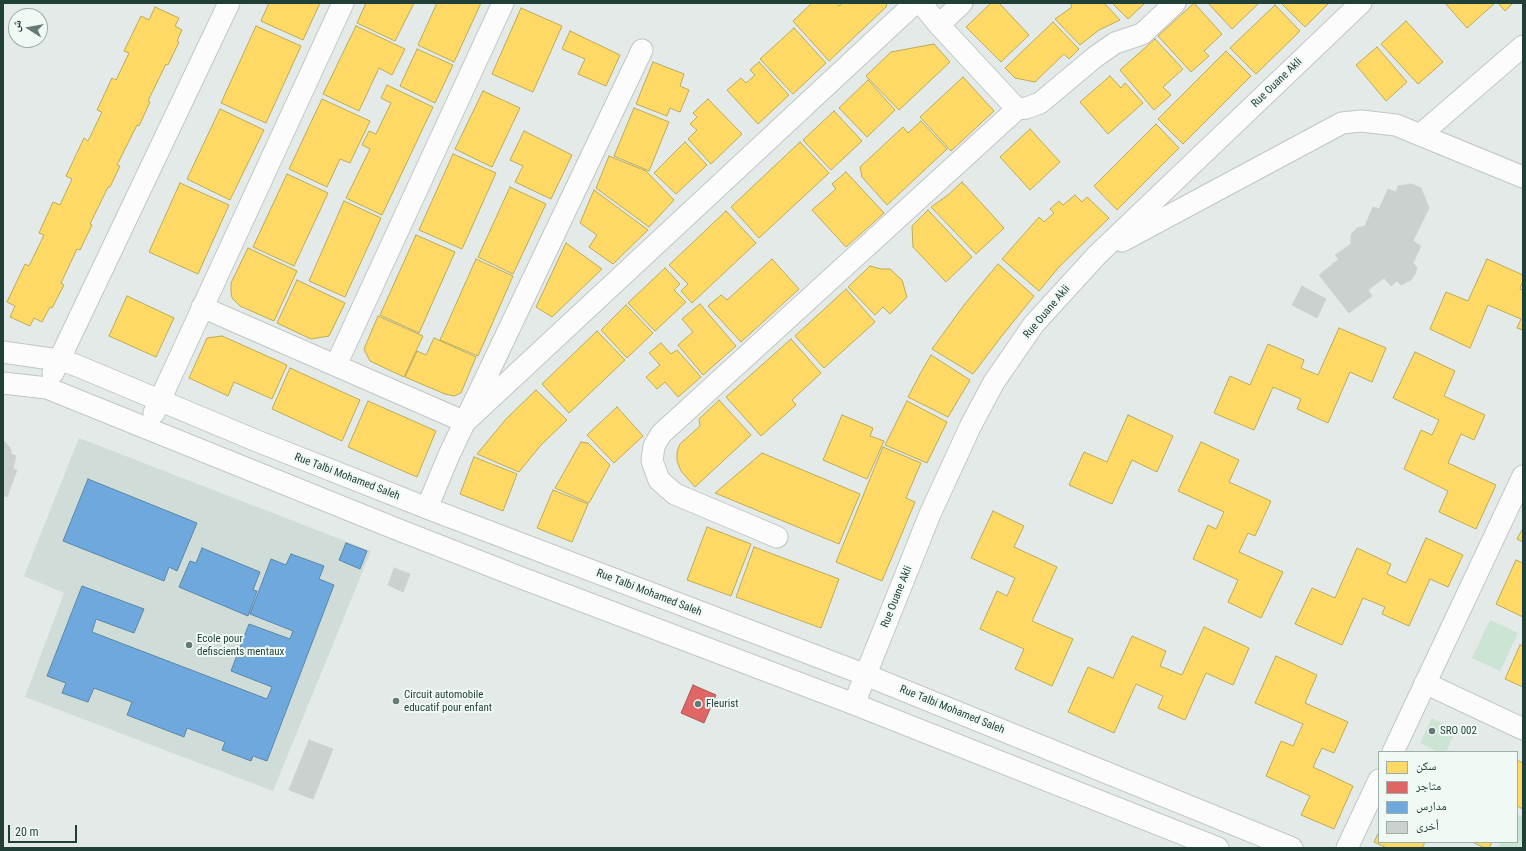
<!DOCTYPE html>
<html>
<head>
<meta charset="utf-8">
<style>
	body { margin:0 }
	#map { position:relative; width:1526px; height:851px; overflow:hidden; background:#e3eae7; font-family:"Roboto Condensed","Noto Naskh Arabic",sans-serif }
	canvas { display:block }
	.frame { position:absolute; inset:0; border:4px solid #1f3f37; pointer-events:none }
	.legend { position:absolute; left:1378px; top:751px; width:140px; height:92px; box-sizing:border-box; background:#f1f9f5; border:1px solid #9dafa9; margin:0; padding:5px 7px; list-style:none; font-size:12px; color:#1f3f37 }
	.legend li { display:flex; align-items:center; gap:8px; height:20px }
	.legend b { width:20px; border:1px solid #9dafa9 }
	.north { position:absolute; left:8px; top:8px; width:40px; height:40px; box-sizing:border-box; background:#f1f9f5; border:1px solid #9dafa9; border-radius:50%; rotate:281deg; font-size:11px; font-weight:700; line-height:16px; text-align:center; color:#1f3f37 }
	.north::after { content:''; display:block; margin:auto; width:14px; height:18px; background:#647b75; clip-path:polygon(50% 0,100% 100%,50% 72%,0 100%) }
	.scale { position:absolute; left:8px; top:825px; width:69px; height:18px; box-sizing:border-box; border:2px solid #1f3f37; border-top:0; padding-left:5px; font-size:12px; line-height:14px; white-space:nowrap; color:#1f3f37; -webkit-text-stroke:3px #f1f9f5; paint-order:stroke }
</style>
</head>
<body>
<div id="map">
<canvas width="1526" height="851"></canvas>
<div class="frame"></div>
<ul class="legend">
<li><b style="height:11px;background:#ffd966"></b>سكن</li>
<li><b style="height:11px;background:#e06666"></b>متاجر</li>
<li><b style="height:11px;background:#6fa8dc"></b>مدارس</li>
<li><b style="height:11px;background:#cad1ce"></b>أخرى</li>
</ul>
<div class="north">ش</div>
<div class="scale">20 m</div>
</div>
<script>
const c = document.querySelector('canvas').getContext('2d');
c.lineJoin = 'round';
function paint(path, color) {
  c.fillStyle = color;
  c.fill(path, 'evenodd');
}
function toPath(rows) {
  const path = new Path2D();
  for (const r of rows) {
    path.moveTo(r[0], r[1]);
    for (let i = 2; i < r.length; i += 2) path.lineTo(r[i], r[i + 1]);
  }
  return path;
}
function strokePath(path, color, width, dash) {
  c.strokeStyle = color;
  c.lineWidth = width;
  c.lineCap = dash ? 'butt' : 'round';
  c.setLineDash(dash || []);
  c.stroke(path);
}
function drawText(font, color, halo, rows, align = 'center') {
  c.font = font + ' "Roboto Condensed",sans-serif';
  c.lineWidth = 4;
  c.setLineDash([]);
  c.textBaseline = 'middle';
  c.strokeStyle = halo;
  c.fillStyle = color;
  for (const [text, x, y, turn = 0] of rows) {
    c.save();
    c.translate(x, y);
    c.rotate((+turn || 0) * Math.PI / 180);
    c.textAlign = isNaN(turn) ? turn : align;
    if (halo) c.strokeText(text, 0, 0);
    c.fillText(text, 0, 0);
    c.restore();
  }
}
paint(toPath([
	[79,438,371,551,273,791,25,697,64,593,24,576]
]), '#d0dcd7');
paint(toPath([
	[1490,620,1518,633,1500,671,1472,658],
	[1432,718,1456,730,1446,752,1438,752,1420,743],
	[1517,814,1523,817,1523,841,1520,848,1498,848,1501,842,1517,842]
]), '#cbe4d3');
const homes = toPath([
	[269,3,320,3,303,40,261,21,269,3],
	[366,3,414,3,395,41,357,23,366,3],
	[437,3,481,3,454,62,418,45,437,3],
	[812,3,837,3,839,6,843,3,887,3,886,7,829,61,793,21,812,3],
	[991,3,999,3,1029,35,1001,62,966,27,991,3],
	[1070,3,1104,3,1120,20,1099,30,1080,45,1055,19,1072,7,1070,3],
	[1112,3,1145,3,1128,19,1112,3],
	[1194,3,1222,34,1204,51,1209,56,1191,72,1158,36,1194,3],
	[1208,3,1259,3,1232,29,1208,3],
	[1281,3,1329,3,1305,27,1281,3],
	[1445,3,1495,3,1467,28,1445,3],
	[1498,3,1513,3,1505,11,1498,3],
	[1275,5,1300,31,1256,74,1230,48,1275,5],
	[155,7,179,18,175,26,182,30,177,41,179,42,168,65,166,64,148,101,150,102,139,126,137,125,117,165,120,166,110,187,108,187,90,224,92,225,80,250,77,249,61,283,64,285,52,308,50,307,42,322,34,318,30,326,10,317,15,306,7,302,25,264,29,266,44,235,39,233,53,202,60,205,72,179,66,176,84,138,88,141,102,112,97,110,112,78,116,80,129,53,124,51,141,16,149,20,155,7],
	[521,8,562,26,533,92,492,74,521,8],
	[1406,21,1443,62,1418,84,1381,44,1406,21],
	[1053,22,1079,49,1069,59,1064,54,1035,82,1015,78,1005,68,1053,22],
	[256,26,301,46,266,123,221,103,256,26],
	[356,26,405,49,392,75,379,68,359,111,323,94,356,26],
	[794,28,826,63,793,94,760,59,794,28],
	[570,31,620,55,606,86,578,74,585,59,562,49,570,31],
	[1155,39,1183,69,1163,87,1171,95,1154,110,1120,70,1155,39],
	[934,44,950,62,899,110,866,76,891,52,934,44],
	[1377,47,1407,82,1386,101,1356,65,1377,47],
	[417,49,453,65,435,103,400,86,417,49],
	[1226,51,1251,76,1183,144,1158,119,1226,51],
	[653,62,684,74,680,86,689,90,680,112,670,108,667,116,636,104,653,62],
	[759,62,789,95,758,124,727,90,741,78,746,83,755,75,750,70,759,62],
	[1110,76,1121,88,1125,83,1143,103,1108,134,1080,102,1110,76],
	[963,77,994,111,951,151,920,117,963,77],
	[868,80,895,110,867,137,839,108,868,80],
	[387,85,433,107,382,215,346,198,370,149,362,145,369,131,376,134,391,103,381,98,387,85],
	[483,91,520,108,492,167,455,149,483,91],
	[322,99,370,121,350,163,340,159,327,187,289,169,322,99],
	[708,99,742,134,711,164,688,139,697,130,690,124,697,117,693,113,708,99],
	[634,108,669,122,649,171,614,156,634,108],
	[220,109,264,130,230,200,187,179,220,109],
	[834,111,862,141,831,170,803,140,834,111],
	[921,121,947,149,887,205,862,177,860,167,903,127,908,133,921,121],
	[1156,124,1179,148,1117,210,1094,186,1156,124],
	[1030,129,1060,162,1030,190,1000,157,1030,129],
	[524,131,572,155,551,199,515,182,523,166,510,160,524,131],
	[685,142,707,165,676,194,654,173,685,142],
	[800,142,829,173,759,238,731,207,800,142],
	[453,154,496,173,462,249,419,230,453,154],
	[609,156,646,171,674,200,649,227,596,188,609,156],
	[846,172,884,213,846,247,812,210,836,189,832,184,846,172],
	[287,174,328,193,294,266,253,247,287,174],
	[962,182,1004,228,976,254,931,207,948,195,962,182],
	[180,183,229,205,198,274,149,252,180,183],
	[510,187,546,204,513,274,478,257,510,187],
	[594,190,648,230,613,264,589,247,597,235,580,223,594,190],
	[1075,195,1082,202,1087,197,1109,218,1059,267,1039,291,1002,259,1039,217,1044,222,1054,213,1050,209,1059,201,1063,205,1075,195],
	[344,201,381,218,345,297,309,281,344,201],
	[928,210,972,257,946,282,913,247,912,226,928,210],
	[726,211,756,243,692,303,681,291,688,284,669,265,726,211],
	[416,235,455,252,419,333,380,315,416,235],
	[566,243,602,269,552,317,536,307,566,243],
	[248,248,297,271,274,321,240,306,232,298,231,292,231,283,248,248],
	[476,259,513,276,478,356,440,340,476,259],
	[772,259,799,289,741,342,708,306,721,295,727,300,772,259],
	[1487,259,1523,275,1523,281,1520,289,1523,290,1523,330,1517,328,1521,319,1488,305,1470,348,1430,329,1446,292,1468,301,1487,259],
	[998,264,1034,296,1001,337,973,374,932,349,964,305,998,264],
	[870,266,881,269,890,269,902,280,907,297,890,314,883,307,875,315,848,287,870,266],
	[665,268,680,284,674,290,686,302,655,331,628,303,665,268],
	[297,280,345,303,329,336,311,339,277,323,297,280],
	[846,289,875,322,824,368,795,336,846,289],
	[127,296,174,318,156,357,109,336,127,296],
	[700,304,736,346,703,375,678,345,693,332,682,319,700,304],
	[626,305,653,333,627,358,601,330,626,305],
	[378,316,423,336,404,377,370,361,364,349,378,316],
	[1339,328,1386,348,1372,382,1350,372,1328,423,1297,409,1301,399,1273,387,1254,430,1214,413,1230,376,1250,385,1268,344,1304,360,1301,368,1318,375,1339,328],
	[597,331,625,360,569,413,542,384,597,331],
	[222,336,287,365,272,399,234,382,228,396,189,378,207,338,222,336],
	[434,338,476,357,461,393,454,396,445,394,405,377,417,351,426,355,434,338],
	[791,339,821,373,792,400,796,405,761,436,726,397,791,339],
	[661,343,671,354,677,350,701,377,678,397,665,382,657,389,646,377,660,365,649,353,661,343],
	[1415,352,1455,371,1444,396,1485,415,1474,440,1461,434,1448,463,1496,485,1476,529,1439,512,1448,491,1404,469,1421,430,1432,435,1439,420,1393,398,1415,352],
	[931,355,970,380,948,417,908,397,920,374,931,355],
	[290,368,360,400,342,441,272,409,290,368],
	[536,390,567,420,541,445,519,472,477,454,506,419,536,390],
	[719,400,751,435,695,487,681,471,677,461,677,452,680,444,700,426,699,419,719,400],
	[368,401,436,431,417,477,348,447,368,401],
	[907,401,947,422,927,463,885,445,907,401],
	[617,407,643,436,614,463,587,435,617,407],
	[842,415,873,428,870,436,884,441,867,479,823,460,842,415],
	[1128,415,1173,436,1157,472,1132,460,1112,504,1069,485,1084,452,1107,462,1128,415],
	[581,442,588,443,610,465,589,503,555,488,581,442],
	[1201,442,1239,460,1229,482,1271,501,1255,536,1248,533,1239,552,1283,572,1261,618,1228,602,1238,580,1193,559,1208,525,1216,529,1224,512,1178,491,1201,442],
	[883,447,921,463,906,498,915,502,882,581,836,562,883,447],
	[762,453,860,494,839,544,715,493,762,453],
	[474,457,517,474,503,511,460,494,474,457],
	[553,490,588,504,572,542,537,528,553,490],
	[993,511,1024,526,1014,547,1057,567,1032,621,1073,639,1052,686,1015,669,1024,649,980,629,997,591,1007,596,1015,578,971,558,993,511],
	[707,527,751,544,731,596,687,580,707,527],
	[1523,528,1523,542,1517,539,1523,528],
	[1426,538,1463,555,1448,587,1430,579,1409,626,1382,614,1385,607,1363,598,1342,645,1295,624,1312,588,1335,598,1357,548,1391,564,1387,574,1406,583,1426,538],
	[754,547,839,579,821,628,736,597,754,547],
	[1516,560,1523,563,1523,617,1496,604,1516,560],
	[1204,627,1249,648,1233,685,1206,673,1185,720,1158,708,1163,696,1136,684,1114,733,1068,712,1088,667,1113,678,1132,636,1166,651,1160,666,1182,675,1204,627],
	[1520,645,1523,646,1523,687,1505,679,1520,645],
	[1276,656,1317,675,1305,703,1348,722,1334,753,1322,748,1313,767,1353,786,1334,829,1301,815,1310,796,1266,776,1281,741,1293,746,1303,724,1255,703,1276,656],
	[1517,760,1523,763,1523,809,1517,806,1517,760],
	[1379,832,1379,842,1425,842,1422,848,1387,848,1374,842,1379,832],
	[1472,842,1492,842,1489,848,1485,848,1472,842]
]);
paint(homes, '#ffd966');
strokePath(homes, '#bcab58', 1);
const shops = toPath([
	[693,685,716,695,704,723,681,713,693,685]
]);
paint(shops, '#e06666');
strokePath(shops, '#a65a58', 1);
const schools = toPath([
	[88,479,197,523,177,571,169,567,164,581,63,541,88,479],
	[346,543,367,551,360,569,339,560,346,543],
	[202,548,260,572,253,590,257,591,248,616,179,587,190,561,196,563,202,548],
	[291,554,324,566,319,579,334,585,267,761,253,756,251,761,222,750,225,742,187,728,184,737,127,715,132,702,94,688,88,702,62,693,66,683,47,676,82,586,144,609,134,633,96,619,92,632,267,699,272,687,231,671,249,624,290,639,293,631,250,614,271,559,286,565,291,554]
]);
paint(schools, '#6fa8dc');
strokePath(schools, '#5788aa', 1);
const building = toPath([
	[1411,184,1421,188,1429,208,1413,241,1421,246,1413,263,1417,268,1415,274,1411,280,1401,285,1397,281,1391,286,1384,278,1368,290,1372,296,1349,313,1319,275,1339,259,1335,255,1351,244,1351,235,1353,232,1357,228,1365,226,1373,207,1379,209,1388,189,1396,192,1398,186,1411,184],
	[1302,286,1326,299,1317,318,1292,305,1302,286],
	[3,440,11,449,11,454,16,456,13,469,17,470,7,497,3,495,3,440],
	[394,568,410,574,403,592,388,585,394,568],
	[309,740,333,749,313,799,289,790,309,740]
]);
paint(building, '#cad1ce');
strokePath(building, '#ccd3d0', 1);
const minor = toPath([
	[921,3,939,25,1017,109],
	[939,25,962,3],
	[1420,135,1523,46],
	[1122,241,1342,123,1361,121,1396,125,1523,177],
	[202,307,465,422,915,3],
	[3,352,58,360,73,364,257,441,427,508,866,675,1292,848],
	[336,365,503,3],
	[53,373,229,3],
	[3,383,47,388,394,528,519,577,854,704,1218,848],
	[154,413,343,3],
	[427,508,449,455,642,50],
	[777,537,675,494,659,480,652,461,654,446,661,434,1017,109,1026,108,1040,103,1095,57,1115,43,1142,34,1175,3],
	[1425,683,1523,729],
	[854,704,930,514,971,425,994,382,1034,324,1097,255,1361,3],
	[1393,752,1523,476],
	[1347,848,1379,780]
]);
strokePath(minor, '#c0c7c4', 23);
strokePath(minor, '#fbfcfb', 21);
for (const [x, y, r, color] of [
	[189,645,4,"#647b75"],
	[396,701,4,"#647b75"],
	[698,704,4,"#647b75"],
	[1432,731,4,"#647b75"]
]) {
  const dot = new Path2D();
  dot.arc(x, y, r, 0, 2 * Math.PI);
  c.fillStyle = color;
  c.fill(dot);
  strokePath(dot, '#f1f9f5', 1.5);
}
drawText('11px', '#1f3f37', '#f1f9f5', [
	["Rue Ouane Akli",1277,83,-44],
	["Rue Ouane Akli",1047,312,-50],
	["Rue Talbi Mohamed Saleh",347,477,21],
	["Rue Talbi Mohamed Saleh",649,593,21],
	["Rue Ouane Akli",897,597,-68],
	["Rue Talbi Mohamed Saleh",952,710,22]
]);
drawText('11px', '#1f3f37', '#f1f9f5', [
	["Ecole pour",197,639],
	["defiscients mentaux",197,652],
	["Circuit automobile",404,695],
	["educatif pour enfant",404,708],
	["Fleurist",706,704],
	["SRO 002",1440,731]
], 'left');
</script>
</body>
</html>
